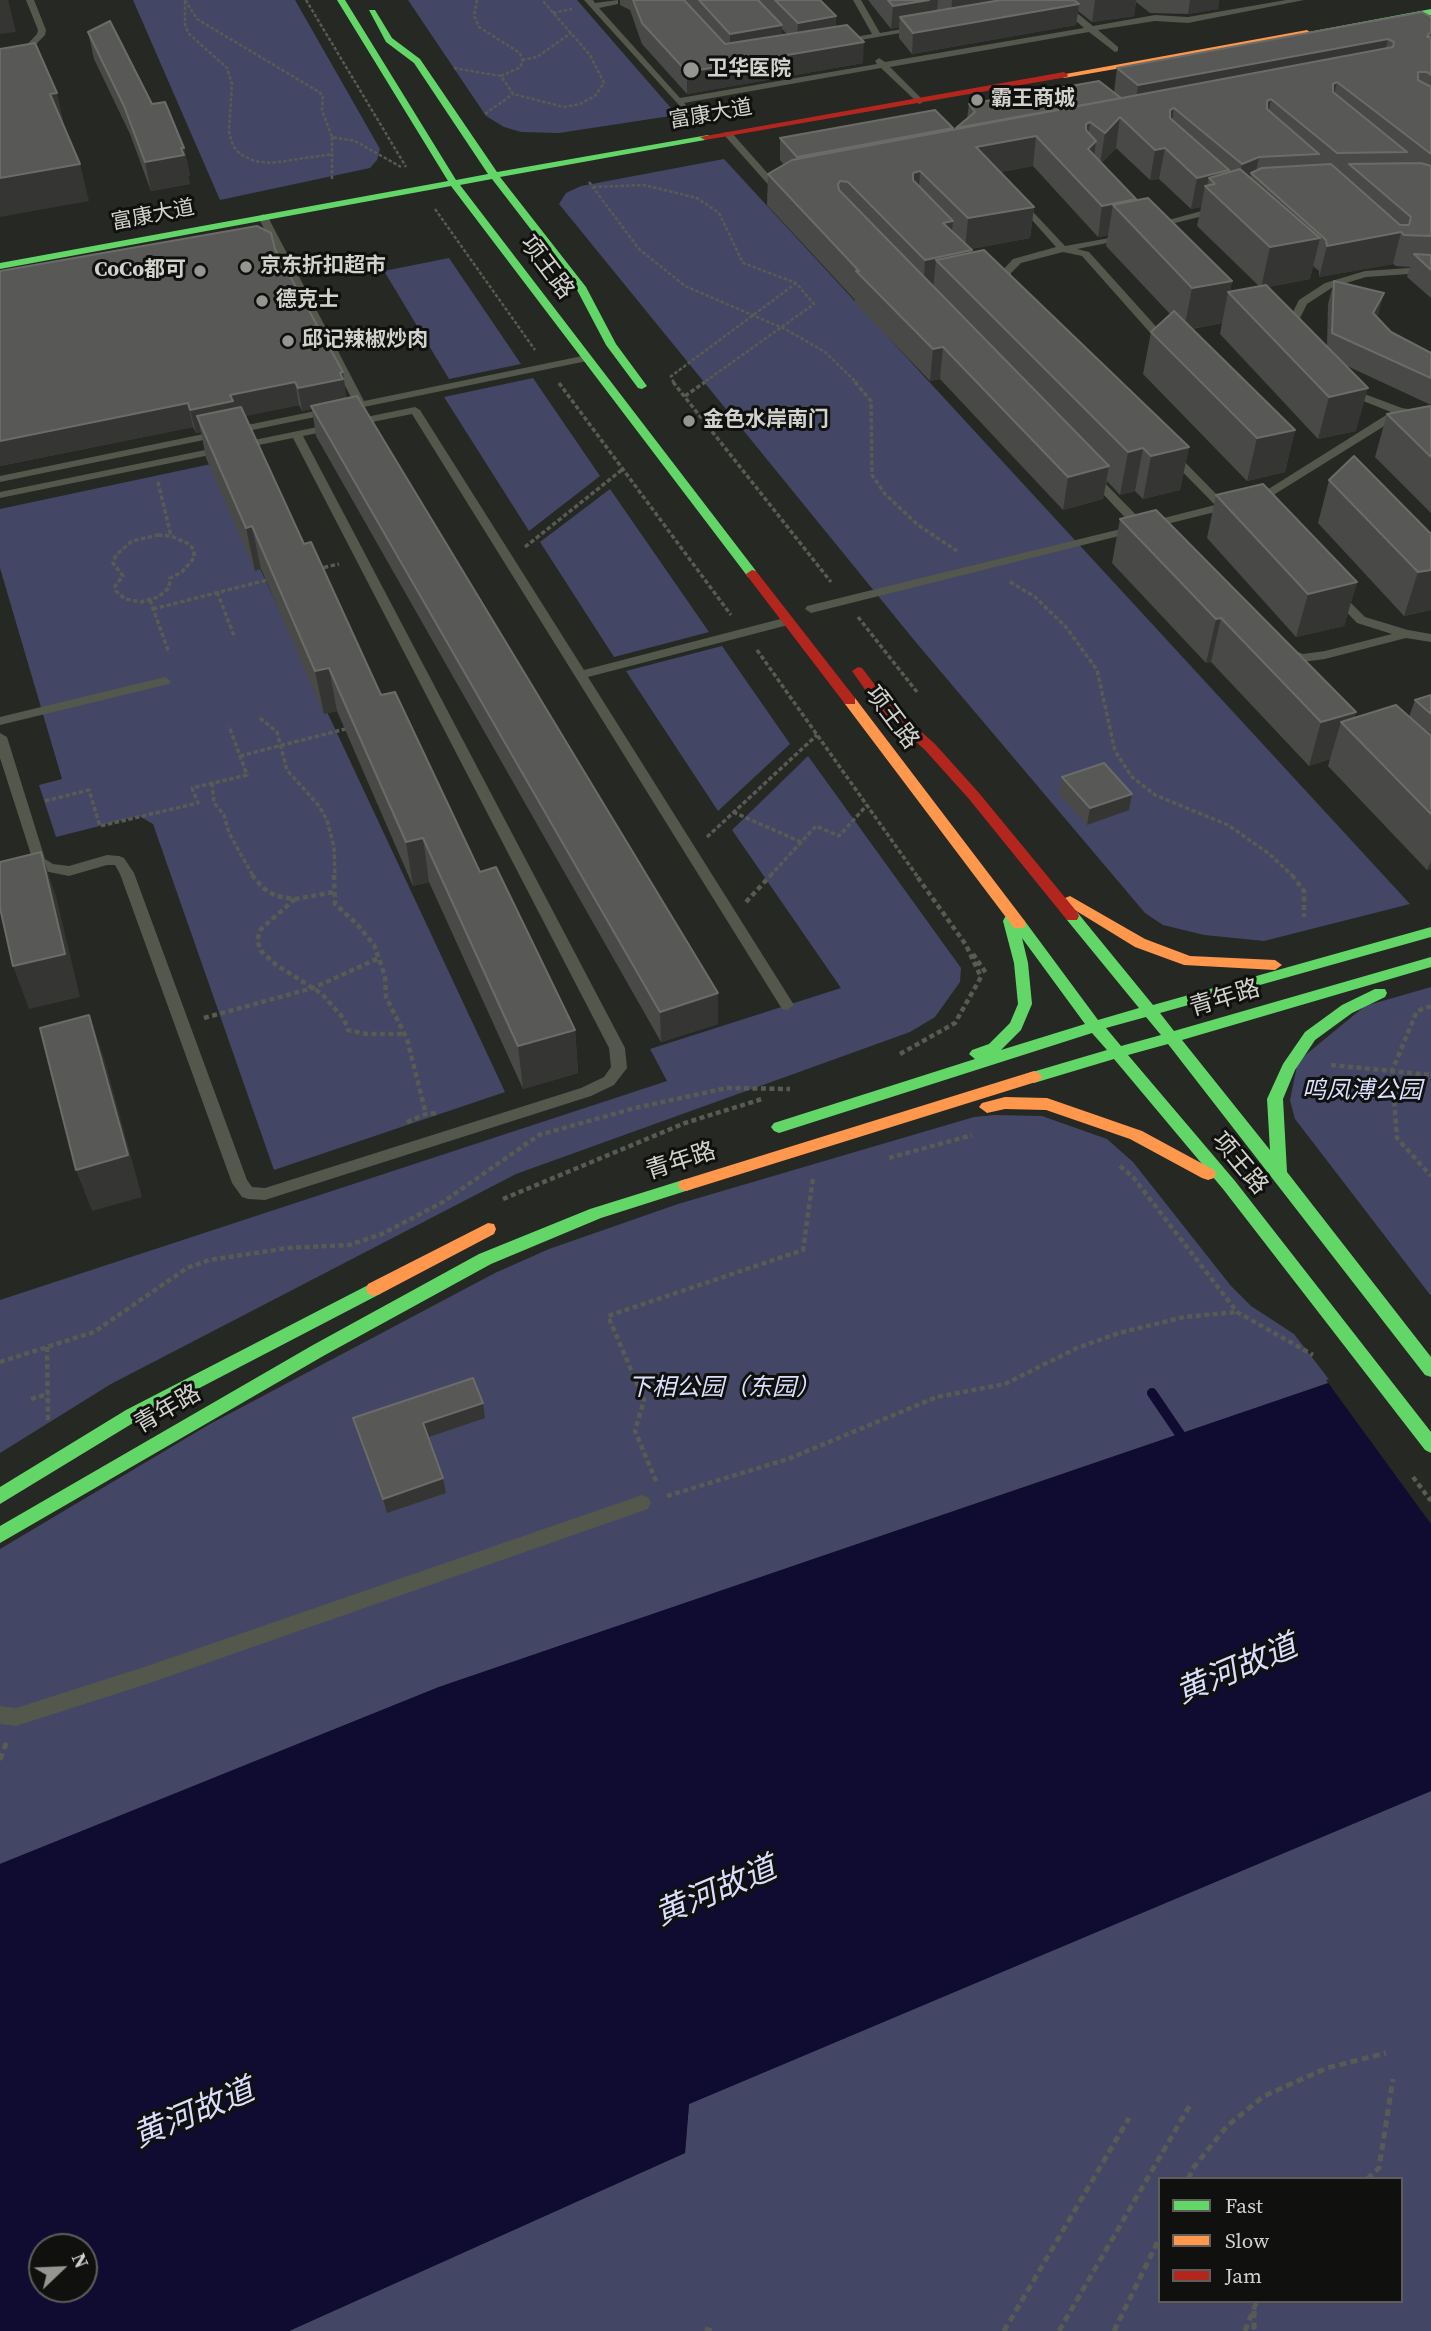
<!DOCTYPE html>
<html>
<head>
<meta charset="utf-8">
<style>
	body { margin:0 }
	#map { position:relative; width:1431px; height:2331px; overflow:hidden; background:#262823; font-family:"Source Serif 4",serif }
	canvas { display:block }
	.legend { position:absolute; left:1158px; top:2177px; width:245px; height:126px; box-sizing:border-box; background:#10110e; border:2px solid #5d5e5b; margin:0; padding:9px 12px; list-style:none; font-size:21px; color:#d1d2ce }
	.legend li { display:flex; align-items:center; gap:14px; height:35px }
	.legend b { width:35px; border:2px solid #5d5e5b }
	.north { position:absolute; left:28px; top:2233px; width:70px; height:70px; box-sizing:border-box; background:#10110e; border:2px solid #5d5e5b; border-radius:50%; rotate:67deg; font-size:19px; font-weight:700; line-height:28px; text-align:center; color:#d1d2ce }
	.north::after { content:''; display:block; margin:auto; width:24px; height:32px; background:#959692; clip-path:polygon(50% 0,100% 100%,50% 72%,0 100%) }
</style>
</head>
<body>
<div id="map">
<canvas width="1431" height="2331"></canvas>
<ul class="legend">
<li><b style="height:9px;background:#63d668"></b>Fast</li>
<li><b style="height:9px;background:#ff974d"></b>Slow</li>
<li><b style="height:9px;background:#b3261e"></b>Jam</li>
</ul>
<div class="north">N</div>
</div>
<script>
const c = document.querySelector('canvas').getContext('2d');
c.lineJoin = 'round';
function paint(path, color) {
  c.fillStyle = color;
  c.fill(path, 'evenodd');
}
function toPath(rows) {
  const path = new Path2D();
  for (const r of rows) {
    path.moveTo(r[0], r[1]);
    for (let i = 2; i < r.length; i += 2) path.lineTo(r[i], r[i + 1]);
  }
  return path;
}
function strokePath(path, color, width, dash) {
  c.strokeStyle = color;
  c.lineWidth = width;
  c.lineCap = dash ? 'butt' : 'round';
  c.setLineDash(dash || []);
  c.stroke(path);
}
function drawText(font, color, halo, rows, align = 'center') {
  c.font = font + ' "Source Serif 4","Noto Sans SC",serif';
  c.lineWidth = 6;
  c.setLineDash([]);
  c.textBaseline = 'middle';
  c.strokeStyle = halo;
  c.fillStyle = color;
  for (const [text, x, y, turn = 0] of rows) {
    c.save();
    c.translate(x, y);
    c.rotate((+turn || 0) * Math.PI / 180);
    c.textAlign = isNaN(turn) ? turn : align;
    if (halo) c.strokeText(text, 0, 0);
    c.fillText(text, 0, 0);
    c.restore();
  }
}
paint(toPath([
	[133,0,295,0,380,149,377,160,370,168,220,200],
	[408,0,577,0,677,115,559,133,521,132,504,127,486,116],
	[724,159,1410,904,1264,941,1204,935,1163,925,1145,913,914,640,559,204,566,193,581,186],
	[449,258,521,364,449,379,384,271],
	[533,378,600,476,529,531,444,397],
	[211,464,505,1092,274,1170,153,824,139,816,56,837,39,785,62,779,0,568,0,509],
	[610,489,709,632,614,657,540,542],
	[722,646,790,744,718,811,626,671],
	[808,756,961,968,960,982,935,1017,910,1032,516,1174,111,1384,0,1453,0,1300,667,1081,650,1049,841,988,732,830],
	[1431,987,1431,1296,1295,1119,1290,1100,1298,1061,1365,1006],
	[995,1115,1042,1116,1107,1139,1133,1162,1231,1286,1251,1306,1294,1334,1331,1382,439,1687,0,1864,0,1549,210,1424,495,1273,549,1249,678,1204,974,1117],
	[1431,1791,1431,2331,289,2331,685,2153,689,2104],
	[1160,2179,1401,2179,1401,2301,1160,2301]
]), '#444665');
paint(toPath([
	[1431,1348,1431,1791,689,2104,685,2153,289,2331,0,2331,0,1864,439,1687],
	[42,2247,84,2247,84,2289,42,2289]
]), '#100b31');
paint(toPath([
	[1431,1345,1431,1524,1326,1380]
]), '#262823');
strokePath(toPath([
	[1152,1393,1188,1446]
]), '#100b31', 10);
strokePath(toPath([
	[185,0,197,19,319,92,323,96,322,110,332,137,355,141,401,167],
	[306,0,406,167],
	[477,0,474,16,479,27,520,53,523,62,519,68,501,76,513,94,564,107,580,104,595,96,604,83,590,55,542,0],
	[185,1,185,24,188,33,227,68,232,84,229,131,233,146,240,154,254,161,271,163,333,154],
	[553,13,572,9],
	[522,60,537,57,571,33],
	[454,68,501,76],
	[485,114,513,94],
	[332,137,332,181],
	[589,182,639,249,685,286,787,330,825,352,857,383],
	[593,187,644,185,697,198,719,213,743,263,796,283,814,304,703,383],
	[435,209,535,350],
	[670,377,795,284],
	[672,380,675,383]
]), '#585b53', 2.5, [3.5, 2]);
strokePath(toPath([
	[673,382,831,582],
	[855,382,871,401,872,475,885,494,918,525,957,551],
	[559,383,731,615],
	[685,396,705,382],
	[158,482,171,536],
	[158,535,171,536,189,544,194,550,194,558,182,572,170,578,169,588,158,597,141,602,125,599,116,591,115,586,123,576,113,563,116,555,132,541,158,535],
	[525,547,623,469],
	[317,569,339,564],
	[1010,582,1035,597,1066,627,1097,670,1115,751,1132,777,1155,795,1228,825,1268,853,1293,876],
	[217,592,235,638],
	[150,600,169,653],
	[153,609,271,579],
	[858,617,917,692],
	[757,650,917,876],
	[260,718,277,732,287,770,319,806,327,820,334,847,335,876],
	[240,756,349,728],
	[212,783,214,803,224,815,229,833,253,876],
	[45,801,89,790,100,826,198,803,192,788,247,775,229,726],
	[733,812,801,842],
	[707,837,817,735],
	[770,876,816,826,839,836,867,805]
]), '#585b53', 3.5, [4.5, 2.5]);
strokePath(toPath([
	[252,875,263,888,276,896,295,899,334,892],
	[334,875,335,904,357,924,374,945,385,976,386,997,407,1039,426,1114],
	[1292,875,1304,891,1304,917],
	[295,899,261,929,257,940,261,951,275,964,322,994,344,1019,348,1030,367,1034,404,1034],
	[746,902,771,875],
	[973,954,986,973],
	[1431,1006,1417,1011,1392,1071,1397,1138,1431,1176],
	[204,1018,313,988,379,958],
	[900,1054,955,1023,981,977,966,945,916,875],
	[1331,1065,1431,1075],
	[407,1122,426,1114,438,1113],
	[889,1158,972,1135],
	[1120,1166,1133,1177,1237,1312,1313,1355],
	[503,1199,685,1123,762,1099],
	[47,1347,48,1423],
	[0,1362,94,1332,187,1268,209,1260,288,1248,349,1245,382,1234,443,1202,539,1135,635,1108,727,1088,790,1089],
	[31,1399,48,1394],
	[1413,1477,1431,1501],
	[656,1481,635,1431,644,1400,608,1316,803,1250,813,1178],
	[667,1496,788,1459,937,1397,1005,1384,1077,1348,1119,1333,1184,1317,1237,1312]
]), '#585b53', 4.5, [5, 3.5]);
strokePath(toPath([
	[0,1760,7,1741],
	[1188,2179,1194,2167,1227,2126,1264,2096,1327,2068,1386,2053],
	[1367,2179,1379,2168,1393,2079],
	[1254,2311,1254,2331],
	[705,2329,712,2331],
	[1004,2331,1129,2118],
	[1059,2331,1190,2105],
	[1114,2331,1160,2237],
	[1245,2331,1257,2301]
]), '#585b53', 5, [7, 4.5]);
paint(toPath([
	[26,0,34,0,46,30,45,35,0,81,0,73,37,34,38,30,26,0],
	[584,0,593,0,595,3,618,0,618,4,599,8,680,98,877,64,875,61,879,58,885,62,1084,28,1052,0,1061,0,1093,26,1155,15,1188,17,1286,0,1304,0,1188,23,1155,21,1098,30,1118,47,1118,51,1115,52,1089,32,890,67,922,99,922,103,919,104,881,68,684,103,701,121,696,124,584,0],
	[853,0,861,0,880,33,919,26,923,29,838,44,838,40,872,34,853,0],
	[725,132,731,132,778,185,788,185,788,189,773,190,725,136,725,132],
	[1019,197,1065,246,1132,234,1132,238,1077,249,1089,252,1161,332,1172,339,1172,343,1164,343,1153,336,1082,256,1063,252,1021,263,1011,273,1011,280,1016,290,1007,292,1001,280,1001,272,1013,259,1056,247,1016,202,1016,198,1019,197],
	[1220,206,1223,207,1223,211,1155,228,1150,225,1220,206],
	[263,214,268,217,364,401,587,355,592,358,587,361,0,482,0,476,354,403,258,217,263,214],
	[1409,268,1431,270,1431,276,1409,274,1366,277,1333,287,1307,304,1297,324,1298,335,1289,333,1287,324,1299,300,1325,283,1365,271,1409,268],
	[1343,389,1351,389,1402,408,1431,413,1431,419,1402,415,1267,499,811,613,805,609,807,606,1133,526,1088,478,1088,474,1096,474,1144,523,1215,505,1167,456,1167,452,1175,452,1225,503,1259,495,1391,412,1343,393,1343,389],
	[415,407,420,410,584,670,788,617,794,621,792,624,588,677,794,1005,787,1010,782,1009,412,414,303,436,625,1048,627,1068,614,1085,591,1096,265,1200,248,1199,242,1197,232,1183,120,874,115,865,107,865,69,876,44,871,34,864,0,758,0,733,7,737,45,859,53,864,69,866,107,855,119,856,124,858,134,873,247,1180,252,1187,265,1188,581,1088,604,1077,611,1067,609,1048,293,438,0,498,0,492,415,407],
	[1335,590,1339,591,1365,617,1408,630,1431,634,1431,642,1406,638,1325,659,1302,662,1281,654,1279,651,1285,647,1303,654,1325,651,1392,634,1357,623,1329,594,1335,590],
	[165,677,171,681,169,684,0,725,0,717,165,677],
	[642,1495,648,1497,651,1503,648,1509,147,1684,16,1726,0,1724,0,1706,16,1708,147,1666,642,1495]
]), '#54574b');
paint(toPath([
	[337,0,345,0,456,180,488,174,414,63,386,42,369,10,375,10,392,38,420,59,497,172,708,135,710,137,705,140,500,177,586,287,616,344,647,386,642,389,638,388,606,345,576,288,492,179,460,185,756,571,756,577,748,577,451,186,0,269,0,263,448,181,337,0],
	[1431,9,1431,15,1307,36,1303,33,1431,9],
	[1072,911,1077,912,1153,1005,1431,927,1431,937,1160,1013,1174,1031,1431,957,1431,967,1182,1040,1270,1150,1267,1099,1283,1064,1305,1032,1342,1005,1375,989,1385,989,1387,993,1385,997,1352,1013,1315,1040,1295,1070,1283,1099,1287,1172,1431,1357,1431,1377,1425,1375,1168,1044,1128,1055,1235,1181,1431,1432,1431,1453,1425,1450,1223,1189,1114,1059,1034,1083,1029,1081,1026,1077,1029,1073,1107,1050,1092,1033,779,1133,774,1131,771,1127,774,1123,975,1059,969,1054,972,1050,989,1044,1010,1023,1018,1004,1014,963,1003,921,1005,917,1010,916,1024,920,1098,1020,1139,1008,1067,920,1065,916,1072,911],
	[1022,938,1085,1024,1001,1050,1021,1030,1032,1004,1028,963,1022,938],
	[1146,1017,1161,1035,1121,1046,1106,1028,1146,1017],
	[686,1179,692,1181,694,1185,692,1189,601,1218,491,1264,325,1355,0,1543,0,1526,313,1345,479,1254,590,1209,686,1179],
	[374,1282,380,1284,382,1289,380,1294,138,1420,0,1504,0,1487,126,1410,374,1282]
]), '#63d668');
paint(toPath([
	[1307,30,1311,33,1310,35,1064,78,1060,75,1307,30],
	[850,697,855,698,1024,920,1026,924,1024,928,1014,928,845,704,844,701,850,697],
	[1070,896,1145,939,1190,956,1275,960,1282,965,1275,970,1184,965,1135,947,1065,904,1063,901,1065,898,1070,896],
	[1034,1071,1039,1073,1042,1077,1039,1081,686,1191,680,1189,678,1185,680,1181,686,1179,1034,1071],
	[1005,1097,1047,1098,1142,1131,1214,1170,1216,1174,1214,1178,1208,1180,1202,1178,1130,1139,1046,1110,1005,1109,987,1113,979,1107,982,1103,1005,1097],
	[488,1223,494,1224,496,1229,494,1234,380,1294,374,1296,368,1294,366,1289,368,1284,488,1223]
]), '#ff974d');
paint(toPath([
	[1064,72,1068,75,1067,77,705,140,700,137,1064,72],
	[752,570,756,571,855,698,855,704,845,704,748,577,746,574,752,570],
	[858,667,862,668,888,702,935,744,979,793,1077,912,1079,916,1077,920,1067,920,969,799,925,750,878,708,852,671,858,667]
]), '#b3261e');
paint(toPath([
	[620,0,820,0,836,16,836,27,863,63,687,94,642,44,630,10,620,5],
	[782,29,788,35,782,36],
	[868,0,994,0,994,1,998,0,1219,0,1218,9,1188,14,1150,13,1136,2,1134,16,1092,22,1078,11,1076,25,912,54,899,38,899,27,891,29],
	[1431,17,1431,298,1407,277,1410,267,1396,266,1393,264,1319,277,1319,271,1313,266,1310,279,1268,287,1327,346,1328,304,1334,281,1377,317,1391,332,1431,353,1431,405,1345,365,1356,431,1318,439,1220,334,1222,323,1192,329,1295,430,1285,472,1247,481,1143,374,1151,332,1170,314,1106,246,1108,235,1098,237,1033,166,1001,172,1034,207,1030,238,971,249,972,250,972,253,1189,447,1180,490,1143,499,1135,491,1120,495,1107,481,1103,499,1063,510,940,379,930,381,855,303,855,300,767,205,768,174,784,165,780,160,780,138,953,128,953,130,956,129,967,119,969,104,1114,92,1117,68],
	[1116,148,1150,180,1159,179,1191,209,1201,207,1197,226,1259,286,1230,291,1232,281,1136,201,1101,163],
	[88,32,152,104,184,148,190,176,188,176,190,184,151,191,130,134,94,59],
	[275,249,343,372,346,399,718,993,718,1024,661,1042,316,436,312,409,302,411,299,405,245,416,304,544,381,695,480,872,575,1030,578,1073,523,1089,429,882,413,886,337,711,324,714,261,569,255,571,206,458,201,432,196,433,193,427,0,466],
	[1431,407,1431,513,1375,457,1387,414],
	[1329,480,1431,534,1431,610,1404,616,1318,523],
	[1216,495,1357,582,1344,626,1296,637,1207,538],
	[1120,519,1356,712,1354,718,1409,717,1415,700,1431,695,1431,869,1427,870,1328,766,1330,759,1309,766,1211,662,1206,663,1112,563],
	[1062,777,1132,794,1129,810,1087,825,1059,794],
	[353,1418,485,1418,428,1437,446,1493,387,1513,357,1432]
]), '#494a47');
paint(toPath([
	[0,0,8,0,16,32,0,34],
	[929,0,938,0,936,21,900,17,899,27,891,29,893,6],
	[952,0,994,0,993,11,951,18],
	[1095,0,1136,0,1134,16,1092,22],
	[1190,0,1219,0,1218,9,1188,14],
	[1079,4,1076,25,912,54,913,33],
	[836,16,836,37,797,44,798,23],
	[782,25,782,46,730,55,730,34],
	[1388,39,1381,68,1134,115,1138,85],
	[864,42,863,63,687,94,687,72],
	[1337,82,1330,113,1333,84],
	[57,93,65,129,50,94],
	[1271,99,1265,130,1267,101],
	[1174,108,1169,139,1170,110],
	[1120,117,1116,148,1100,164,1105,133],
	[1090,122,1086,153,1086,124],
	[953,128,952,150,796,179,797,157],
	[1036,136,1033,166,973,177,976,147],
	[1096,141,1092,172,1088,149],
	[181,148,184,148,190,176,188,176,190,184,151,191,145,162],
	[1165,148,1159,179,1150,180,1155,150],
	[1259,157,1255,176,1251,173,1248,190,1235,195,1242,164],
	[80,164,89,201,0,217,0,178],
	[1229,170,1223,201,1215,184,1209,178,1207,187,1205,186,1201,207,1191,209,1197,178],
	[920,171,918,202,911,203,913,173],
	[1136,199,1132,225,1113,205,1108,235,1098,237,1102,206],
	[1034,207,1030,238,965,250,968,218],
	[953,221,950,252,943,223],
	[1401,232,1393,264,1319,277,1327,246],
	[1320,238,1310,279,1261,288,1270,247],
	[972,250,969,282,936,260,933,289,923,291,925,260],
	[1232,281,1230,293,1228,292,1222,323,1184,330,1192,288],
	[1384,293,1378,316,1367,336,1373,313],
	[943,347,940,379,930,381,933,349],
	[343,372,347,402,311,406,312,409,302,411,298,388],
	[295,382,299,405,237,418,197,416,201,432,196,433,190,410,230,395],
	[1368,388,1356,431,1318,439,1329,397],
	[188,403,193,427,0,466,0,441],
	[1295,430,1285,472,1247,481,1257,438],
	[1189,447,1180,490,1143,499,1151,456],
	[1143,448,1135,491,1120,495,1128,452],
	[1109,466,1103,499,1063,510,1068,477],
	[252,526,261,569,255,571,246,528],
	[1431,570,1431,610,1404,616,1418,572],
	[1357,582,1344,626,1296,637,1308,594],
	[1221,618,1211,662,1206,663,1216,619],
	[329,668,337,711,324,714,315,671],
	[1356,712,1350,731,1341,722,1330,759,1309,766,1321,722],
	[1132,794,1129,810,1087,825,1090,808],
	[423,838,429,882,413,886,406,842],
	[41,852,56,896,80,997,29,1009,13,966],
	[1431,860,1431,869,1427,870],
	[718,993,718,1024,661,1042,660,1012],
	[89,1015,104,1058,142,1197,92,1211,76,1170],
	[575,1030,578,1073,523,1089,518,1046],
	[483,1403,485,1418,426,1438,423,1423],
	[443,1478,446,1493,387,1513,383,1499]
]), '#353633');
const building = toPath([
	[633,0,684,0,725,44,847,25,864,42,687,72,642,23,633,0],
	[699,0,758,0,782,25,730,34,699,0],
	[775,0,820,0,836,16,798,23,775,0],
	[888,0,929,0,893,6,888,0],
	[1001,0,1074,0,1079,4,913,33,900,17,1001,0],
	[1422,12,1431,17,1431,31,1427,37,1431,37,1431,75,1427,72,1418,72,1418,80,1431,87,1431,154,1337,82,1333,84,1333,92,1407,152,1337,153,1271,99,1267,101,1267,109,1319,154,1259,157,1242,164,1174,108,1170,110,1170,118,1229,170,1197,178,1165,148,1155,150,1120,117,1105,133,1090,122,1086,124,1086,130,1096,141,1088,149,1136,199,1102,206,1036,136,976,147,1034,207,968,218,920,171,913,173,913,180,953,221,943,223,972,250,925,260,848,182,840,181,838,184,839,190,1109,466,1068,477,943,347,933,349,856,271,859,271,768,174,792,160,1393,47,1394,42,1388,39,1138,85,1117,68,1422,12],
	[110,21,152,104,165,102,184,148,181,148,184,155,145,162,124,106,88,32,110,21],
	[35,43,57,93,50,94,80,164,0,178,0,49,35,43],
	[1099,81,1121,98,956,128,975,112,969,104,1099,81],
	[935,110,953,128,797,157,780,138,935,110],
	[1421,163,1431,166,1431,236,1404,235,1401,232,1327,246,1326,240,1251,173,1262,168,1331,164,1400,225,1409,225,1411,217,1349,164,1421,163],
	[1240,169,1320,238,1270,247,1205,186,1215,184,1209,178,1240,169],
	[1148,198,1232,281,1192,288,1113,205,1148,198],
	[257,226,271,233,275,249,343,372,340,373,343,379,298,388,295,382,230,395,233,401,190,410,188,403,0,441,0,271,257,226],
	[984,250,1189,447,1151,456,1143,448,1128,452,936,260,984,250],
	[1414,254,1431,255,1431,270,1414,254],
	[1334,281,1384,293,1373,313,1391,332,1431,353,1431,378,1332,333,1334,281],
	[1266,285,1368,388,1329,397,1228,292,1266,285],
	[1174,311,1295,430,1257,438,1151,332,1174,311],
	[357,396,718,993,660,1012,311,406,357,396],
	[1430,406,1431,407,1431,457,1387,414,1430,406],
	[241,407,304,544,311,542,381,695,395,692,480,872,496,867,575,1030,518,1046,423,838,406,842,329,668,315,671,252,526,246,528,197,416,241,407],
	[1354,456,1431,534,1431,570,1418,572,1329,480,1354,456],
	[1263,484,1357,582,1308,594,1216,495,1263,484],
	[1156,510,1356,712,1321,722,1221,618,1216,619,1120,519,1156,510],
	[1431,695,1431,714,1415,700,1431,695],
	[1396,705,1431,736,1431,814,1341,722,1396,705],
	[1104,763,1132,794,1090,808,1062,777,1104,763],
	[41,852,65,954,13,966,0,908,0,862,41,852],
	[89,1015,128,1155,76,1170,40,1028,89,1015],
	[473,1378,483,1403,423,1423,443,1478,383,1499,353,1418,473,1378]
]);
paint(building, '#585956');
strokePath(building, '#6b6c68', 2);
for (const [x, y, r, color] of [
	[691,70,9,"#959692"],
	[977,100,7,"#959692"],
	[246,267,7,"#959692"],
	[200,271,7,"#959692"],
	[262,301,7,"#959692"],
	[288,341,7,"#959692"],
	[689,421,7,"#959692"]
]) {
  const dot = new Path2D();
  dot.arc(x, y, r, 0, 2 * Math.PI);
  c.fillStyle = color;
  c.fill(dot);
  strokePath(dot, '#10110e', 2.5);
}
drawText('bold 21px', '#d1d2ce', '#10110e', [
	["卫华医院",707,70],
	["霸王商城",991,100],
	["京东折扣超市",260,267],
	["CoCo都可",186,271,"right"],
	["德克士",276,301],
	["邱记辣椒炒肉",302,341],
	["金色水岸南门",703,421]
], 'left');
drawText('21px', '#d1d2ce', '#10110e', [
	["富康大道",711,115,-10],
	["富康大道",153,216,-11]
]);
drawText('24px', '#d1d2ce', '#10110e', [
	["项王路",546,268,53],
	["项王路",891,718,53],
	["青年路",1225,999,-17],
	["青年路",681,1162,-18],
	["项王路",1239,1164,50],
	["青年路",168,1410,-30]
]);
drawText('italic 24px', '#dcdffe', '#10110e', [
	["鸣凤溥公园",1362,1092],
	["下相公园（东园）",724,1389]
]);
drawText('italic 32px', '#daddfd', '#10110e', [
	["黄河故道",1237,1671,-23],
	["黄河故道",716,1893,-23],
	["黄河故道",194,2115,-23]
]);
</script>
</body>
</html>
